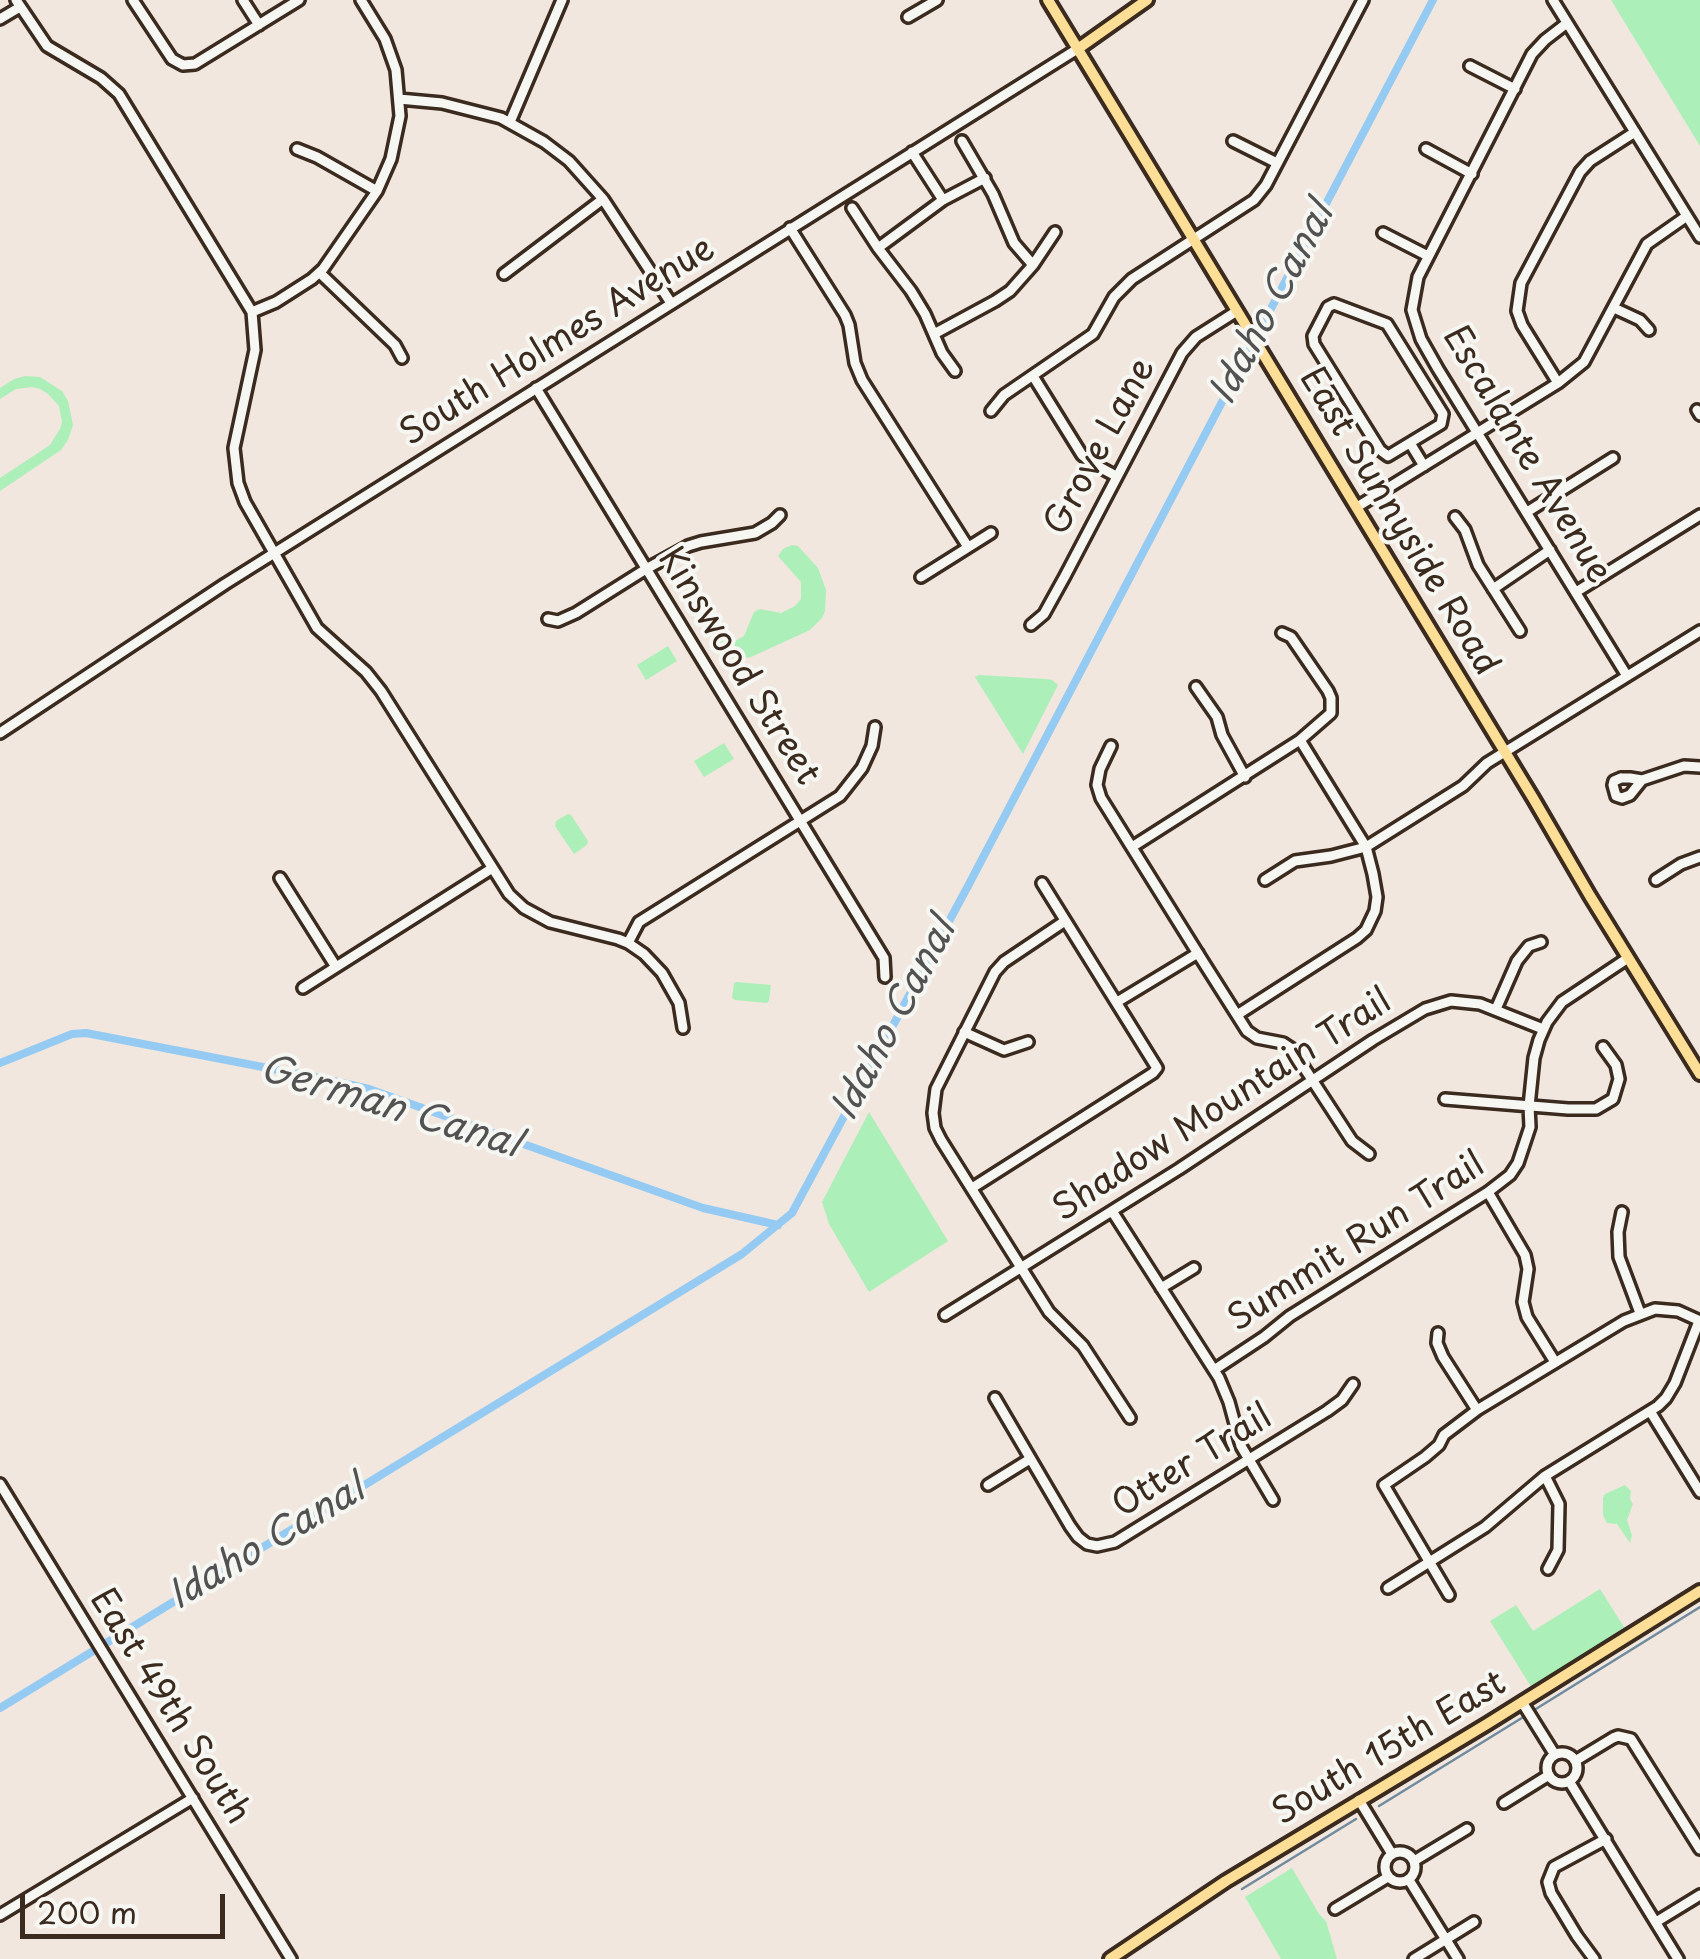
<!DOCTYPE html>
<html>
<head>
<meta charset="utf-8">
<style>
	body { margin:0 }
	#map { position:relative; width:1700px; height:1959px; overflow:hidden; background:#f1e7de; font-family:"Playpen Sans",sans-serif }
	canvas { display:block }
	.scale { position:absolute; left:20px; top:1894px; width:205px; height:45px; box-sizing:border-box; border:5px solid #3b2a1e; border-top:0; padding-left:12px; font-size:30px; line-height:35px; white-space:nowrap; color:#3b2a1e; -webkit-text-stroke:8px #f6f6f2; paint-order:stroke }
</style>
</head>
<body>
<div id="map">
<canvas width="1700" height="1959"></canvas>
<div class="scale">200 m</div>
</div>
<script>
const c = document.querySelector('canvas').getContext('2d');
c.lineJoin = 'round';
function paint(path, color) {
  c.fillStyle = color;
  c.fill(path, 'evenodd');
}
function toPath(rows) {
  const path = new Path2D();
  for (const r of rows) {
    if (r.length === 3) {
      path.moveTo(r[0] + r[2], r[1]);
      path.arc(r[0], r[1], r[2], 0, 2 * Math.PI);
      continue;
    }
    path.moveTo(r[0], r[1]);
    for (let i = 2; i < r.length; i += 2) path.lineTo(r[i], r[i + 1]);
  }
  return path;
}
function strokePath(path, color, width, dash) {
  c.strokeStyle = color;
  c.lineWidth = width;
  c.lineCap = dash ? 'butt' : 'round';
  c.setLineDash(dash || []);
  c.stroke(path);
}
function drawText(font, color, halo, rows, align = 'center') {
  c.font = font + ' "Playpen Sans",sans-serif';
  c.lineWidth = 8;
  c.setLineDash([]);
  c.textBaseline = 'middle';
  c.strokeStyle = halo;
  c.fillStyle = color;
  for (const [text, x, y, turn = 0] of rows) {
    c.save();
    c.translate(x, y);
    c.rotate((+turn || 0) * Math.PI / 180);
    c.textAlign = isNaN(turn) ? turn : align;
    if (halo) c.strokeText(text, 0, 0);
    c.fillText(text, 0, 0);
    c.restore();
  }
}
paint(toPath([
	[1611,0,1700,0,1700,146],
	[25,376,40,377,62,391,68,401,73,425,68,440,61,450,0,491,0,478,50,445,60,429,62,422,59,406,48,394,40,389,32,387,16,389,0,399,0,388,14,379],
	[792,545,798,546,818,568,826,590,825,611,822,618,810,630,751,657,739,659,729,657,712,641,704,622,711,621,725,637,735,641,744,636,754,612,760,609,781,613,795,606,801,599,801,582,778,556,783,549],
	[668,646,677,661,646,680,637,665],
	[979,675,1046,679,1052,680,1058,685,1023,754,975,677],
	[724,743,734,759,704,777,694,761],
	[568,814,571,815,588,841,587,845,574,854,555,826,556,821],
	[737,982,771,985,769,1001,767,1003,735,1000,732,998,734,983],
	[869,1112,948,1241,869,1292,829,1224,822,1202],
	[1625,1485,1631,1491,1630,1499,1633,1504,1627,1520,1632,1535,1630,1543,1617,1524,1607,1523,1603,1515,1603,1498,1605,1494],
	[1600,1589,1629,1635,1535,1693,1490,1621,1516,1605,1533,1631],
	[1292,1868,1319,1914,1326,1921,1337,1959,1281,1959,1245,1897]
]), '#adefb8');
strokePath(toPath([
	[1531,1712,1700,1607],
	[1379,1806,1525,1716],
	[1242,1889,1356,1819]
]), '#718b9e', 2.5);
strokePath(toPath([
	[0,1063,72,1034,86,1033,325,1079,369,1089,703,1208,778,1225],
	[0,1708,742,1254,792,1213,968,886,1433,0]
]), '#95cbf3', 8);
const minor = toPath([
	[16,0,47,46,101,78,119,94,252,312,255,350,234,448,238,483,245,502,317,628,366,672,381,691,509,894,524,908,550,922,618,939,628,943,644,954,662,973,679,1003,683,1028],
	[133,0,172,59,183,65,195,64,299,0],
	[243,0,259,25],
	[1553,0,1700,237],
	[908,17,937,0],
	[0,19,20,7],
	[1567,23,1545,40,1532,54,1418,277,1412,310,1421,339,1438,369,1627,676],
	[1470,66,1515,89],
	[399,99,442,103,501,118,544,142,569,161,603,199,671,303],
	[510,122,562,0],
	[962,141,993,194,1014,243,1033,265],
	[1233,141,1277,163],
	[297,149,317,157,377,191],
	[1426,149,1472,174],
	[912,152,943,200],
	[852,208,878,248,911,291,925,314,942,353,955,371],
	[790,228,845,315,849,325,855,363,862,380,968,547],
	[1383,233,1428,256],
	[878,248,943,200,985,178],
	[320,273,395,345,402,358],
	[504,274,603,199],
	[1334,304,1387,324,1443,414,1441,424,1388,456,1380,450,1314,344,1313,336,1328,307,1334,304],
	[1614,308,1640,320,1649,330],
	[252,312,276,302,312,279,323,269,377,191,391,159,400,116,396,70,385,39,361,0],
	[934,334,995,301,1010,291,1033,265,1055,232],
	[1033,376,1082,455,1092,463,1116,476],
	[1558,383,1522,325,1517,311,1521,283,1580,172,1590,161,1635,132],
	[536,388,884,958,885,977],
	[1697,410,1700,415],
	[991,411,1004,395,1093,334,1114,297,1132,279,1254,200,1266,185,1363,0],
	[1410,443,1424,466],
	[1357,507,1558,383,1584,362,1647,244,1687,216],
	[1527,512,1613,458],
	[1455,517,1465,530,1478,565,1520,631],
	[921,577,991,533],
	[1493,589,1550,550],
	[1576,592,1700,515],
	[548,619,558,621,576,613,646,569,688,546,701,542,755,533,772,523,780,515],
	[1031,625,1044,614,1065,576,1182,353,1196,337,1237,311],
	[1196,687,1217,717,1222,735,1245,777],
	[0,733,225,584,1079,48],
	[1111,746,1100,769,1097,785,1101,798,1202,960,1247,1031,1257,1038,1283,1043,1292,1049,1352,1141,1369,1154],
	[1621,778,1630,778,1642,780,1630,795,1622,798,1616,796,1613,785,1614,781,1621,778],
	[1642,780,1684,766,1700,767],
	[1132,847,1300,740,1331,713,1331,698,1328,691,1291,637,1282,633],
	[280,878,336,967],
	[1265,880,1295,861,1331,856,1366,847,1463,786,1487,763,1700,631],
	[1656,880,1681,864,1700,857],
	[1065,921,1004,962,995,972,936,1089,933,1113,935,1128,941,1140,1049,1312,1083,1346,1130,1418],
	[628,943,639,922,840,796,862,768,872,746,875,727],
	[303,988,491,869],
	[1117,1002,1198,953],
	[1496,1009,1517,961,1529,946,1541,942],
	[1237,1015,1357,938,1366,930,1375,911,1377,897,1373,874,1366,847,1300,740],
	[964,1032,1004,1050,1028,1042],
	[1445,1099,1568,1109,1596,1109,1613,1099,1619,1079,1616,1065,1603,1047],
	[972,1188,1153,1073,1157,1068,1042,883],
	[1488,1192,1525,1255,1528,1269,1523,1302,1527,1317,1555,1362],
	[1112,1211,1219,1378,1229,1402,1241,1446,1273,1500],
	[1622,1212,1618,1232,1619,1257,1640,1313],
	[1161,1288,1194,1268],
	[945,1315,1179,1169,1373,1040,1425,1009,1451,1001,1480,1004,1543,1029],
	[1438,1333,1437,1343,1443,1357,1477,1410],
	[1214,1370,1264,1337,1290,1316,1488,1192,1510,1175,1518,1163,1530,1127,1529,1106,1534,1058,1539,1040,1547,1022,1562,1002,1628,958],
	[995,1398,1070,1526,1078,1537,1087,1544,1097,1546,1115,1542,1327,1411,1342,1400,1353,1384],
	[1650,1411,1700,1492],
	[1545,1476,1559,1504,1558,1550,1548,1569],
	[0,1484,291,1959],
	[988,1485,1030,1459],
	[1388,1588,1485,1527,1545,1476,1658,1406,1666,1398,1675,1383,1699,1321],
	[1449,1595,1384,1485,1425,1457,1439,1445,1444,1435,1477,1410,1624,1321,1655,1309,1678,1311,1700,1321],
	[1522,1702,1555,1755],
	[1562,1768,15],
	[1575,1761,1613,1738,1618,1736,1631,1739,1700,1849],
	[1569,1781,1678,1959],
	[1359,1800,1392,1854],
	[1504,1803,1549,1775],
	[1400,1867,15],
	[1414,1861,1467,1829],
	[1409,1880,1458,1959],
	[1335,1909,1388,1877],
	[0,1915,193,1798],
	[1656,1922,1700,1895],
	[1414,1959,1474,1922],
	[1594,1959,1577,1936,1551,1893,1548,1882,1554,1867,1606,1839]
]);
const major = toPath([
	[1048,0,1533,798,1590,896,1700,1074],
	[1079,48,1147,0],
	[1110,1959,1226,1881,1487,1724,1700,1591]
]);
strokePath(minor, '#3b2a1e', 16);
strokePath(major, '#3b2a1e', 18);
strokePath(minor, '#f6f6f2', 9);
strokePath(major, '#fdde96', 10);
drawText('35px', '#3b2a1e', '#f6f6f2', [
	["South Holmes Avenue",558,342,-32],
	["Grove Lane",1101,447,-62],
	["Escalante Avenue",1526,455,59],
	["East Sunnyside Road",1398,522,59],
	["Kinswood Street",738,667,58],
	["Shadow Mountain Trail",1223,1106,-33],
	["Summit Run Trail",1357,1243,-33],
	["Otter Trail",1193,1462,-32],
	["East 49th South",169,1707,58],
	["South 15th East",1390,1749,-31]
]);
drawText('italic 38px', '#525253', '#f6f6f2', [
	["Idaho Canal",1273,304,-62],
	["Idaho Canal",895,1020,-62],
	["German Canal",390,1108,17],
	["Idaho Canal",267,1544,-31]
]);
</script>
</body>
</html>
